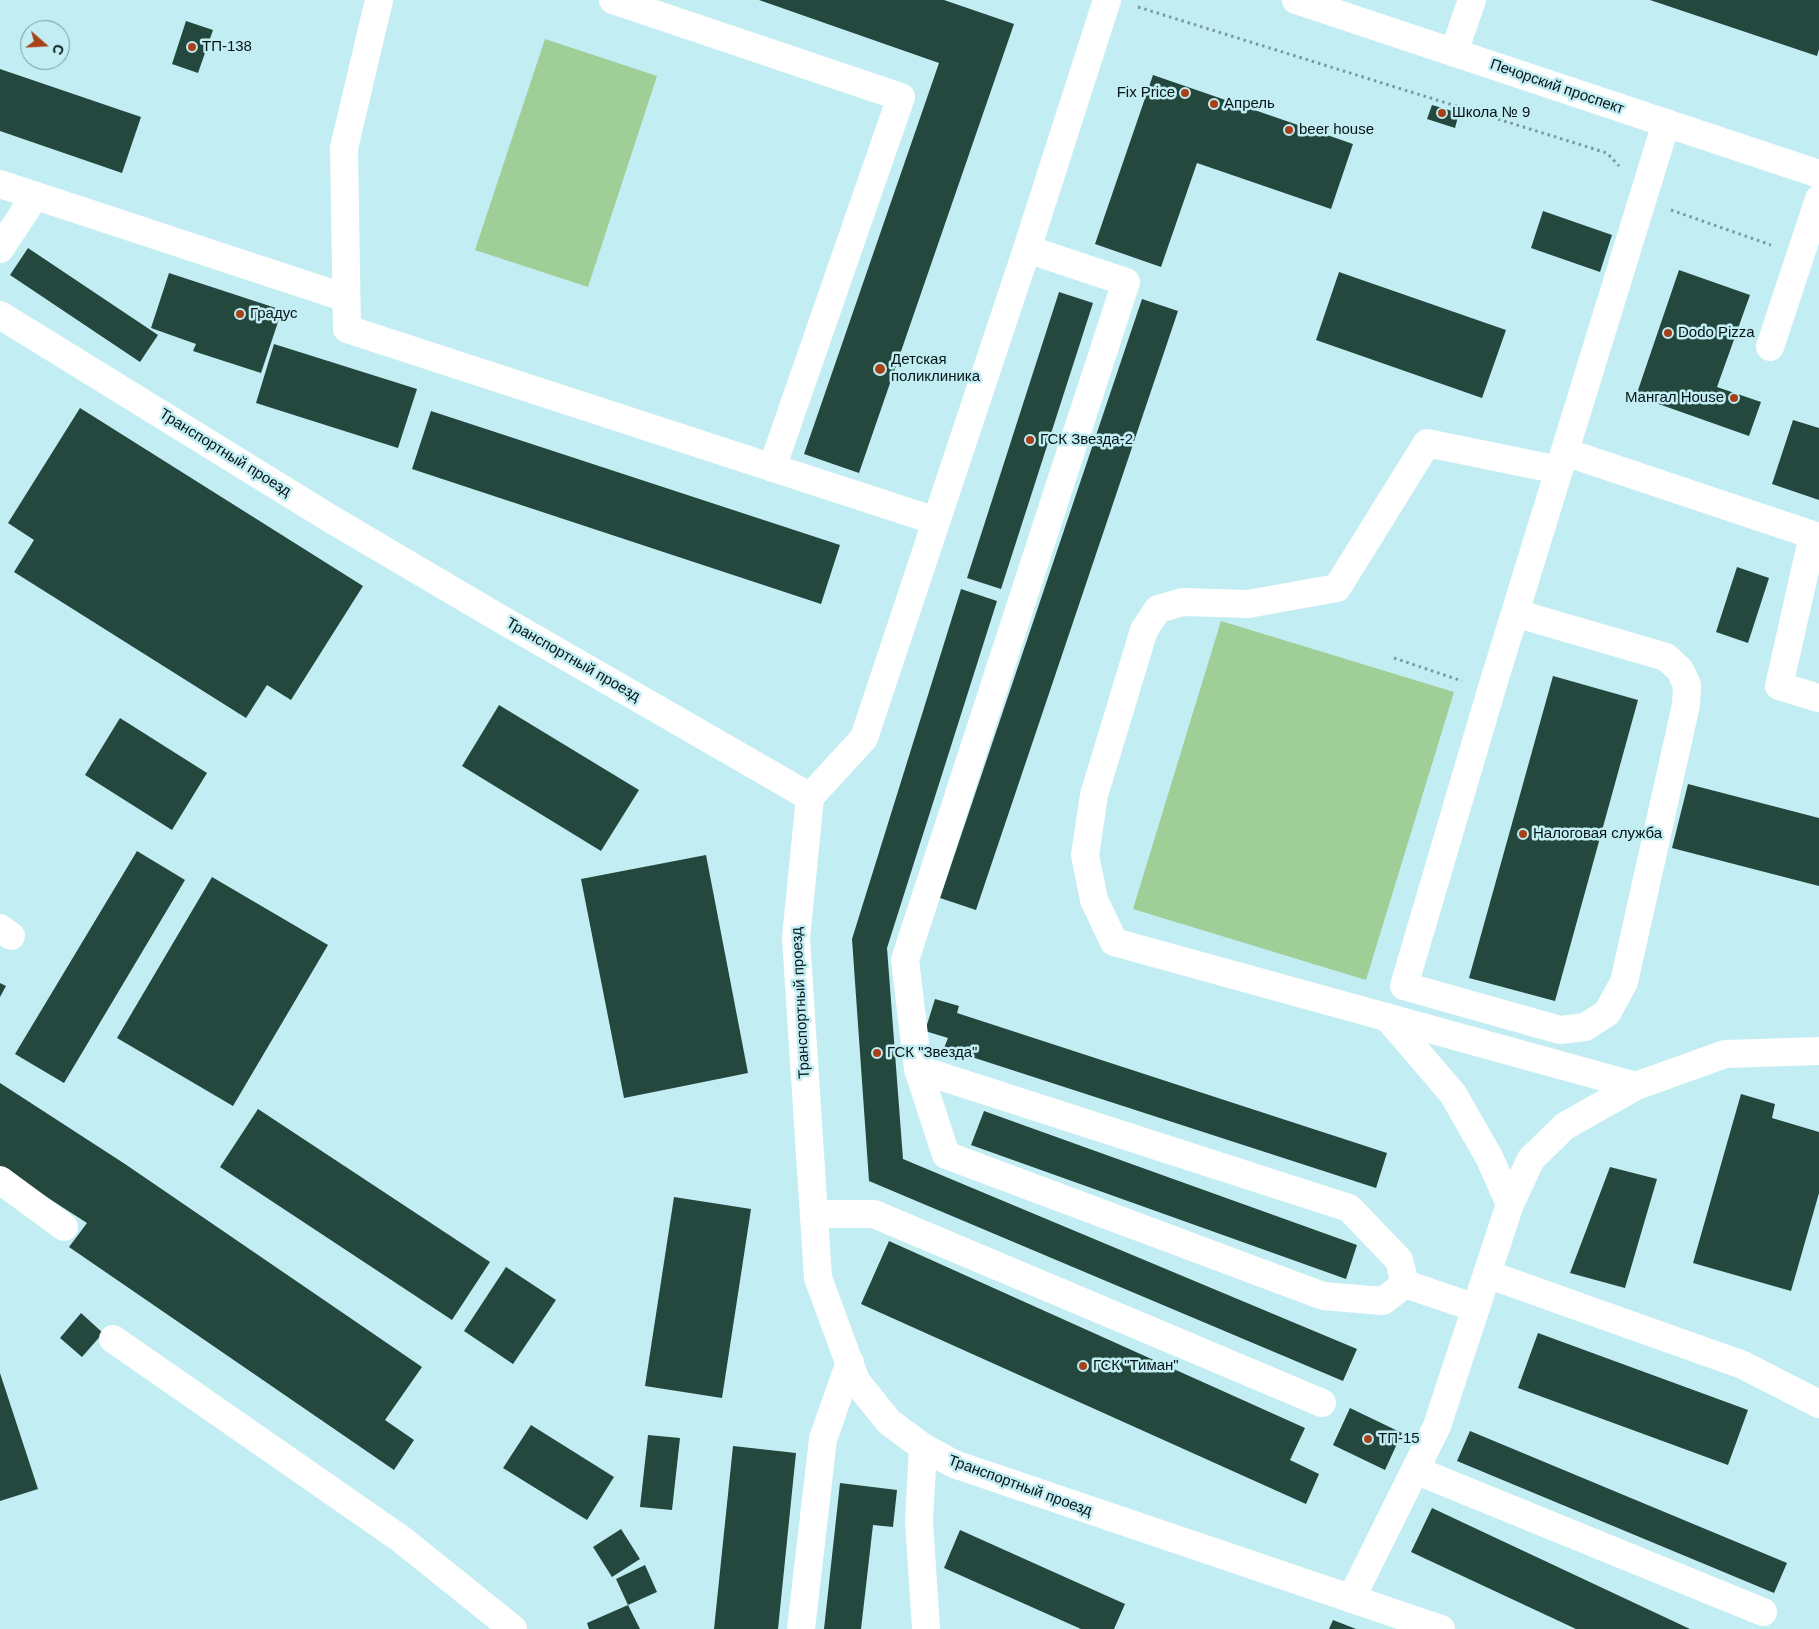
<!DOCTYPE html>
<html>
<head>
<meta charset="utf-8">
<style>
	body { margin:0 }
	#map { position:relative; width:1819px; height:1629px; overflow:hidden; background:#c2edf3; font-family:Helvetica,sans-serif }
	canvas { display:block }
	.north { position:absolute; left:20px; top:20px; width:50px; height:50px; box-sizing:border-box; background:#c2edf3; border:1px solid #76969b; border-radius:50%; rotate:109deg; font-size:14px; font-weight:700; line-height:20px; text-align:center; color:#051416 }
	.north::after { content:''; display:block; margin:auto; width:18px; height:22px; background:#a74119; clip-path:polygon(50% 0,100% 100%,50% 72%,0 100%) }
</style>
</head>
<body>
<div id="map">
<canvas width="1819" height="1629"></canvas>
<div class="north">С</div>
</div>
<script>
const c = document.querySelector('canvas').getContext('2d');
c.lineJoin = 'round';
function paint(path, color) {
  c.fillStyle = color;
  c.fill(path, 'evenodd');
}
function toPath(rows) {
  const path = new Path2D();
  for (const r of rows) {
    path.moveTo(r[0], r[1]);
    for (let i = 2; i < r.length; i += 2) path.lineTo(r[i], r[i + 1]);
  }
  return path;
}
function strokePath(path, color, width, dash) {
  c.strokeStyle = color;
  c.lineWidth = width;
  c.lineCap = dash ? 'butt' : 'round';
  c.setLineDash(dash || []);
  c.stroke(path);
}
function drawText(font, color, halo, rows, align = 'center') {
  c.font = font + ' Helvetica,sans-serif';
  c.lineWidth = 5;
  c.setLineDash([]);
  c.textBaseline = 'middle';
  c.strokeStyle = halo;
  c.fillStyle = color;
  for (const [text, x, y, turn = 0] of rows) {
    c.save();
    c.translate(x, y);
    c.rotate((+turn || 0) * Math.PI / 180);
    c.textAlign = isNaN(turn) ? turn : align;
    if (halo) c.strokeText(text, 0, 0);
    c.fillText(text, 0, 0);
    c.restore();
  }
}
paint(toPath([
	[545,39,657,76,588,287,475,250],
	[1221,621,1454,692,1366,980,1133,909]
]), '#a0ce97');
paint(toPath([
	[759,0,944,0,1014,24,859,473,804,454,939,63],
	[1650,0,1819,0,1819,49,1817,56],
	[186,21,213,30,198,73,172,64],
	[0,69,141,117,122,173,0,131],
	[1153,75,1353,144,1331,209,1197,163,1161,267,1095,244],
	[1432,105,1459,113,1455,128,1427,119],
	[1543,211,1612,235,1600,272,1531,248],
	[28,248,158,335,140,362,10,275],
	[1679,270,1750,295,1717,387,1761,402,1749,436,1636,396],
	[1339,272,1506,330,1482,398,1316,340],
	[169,273,282,310,261,373,193,351,196,344,151,328],
	[1059,292,1093,303,1001,589,967,578],
	[1142,299,1178,311,976,910,940,898],
	[274,344,417,389,398,448,256,403],
	[80,408,363,586,291,700,267,685,246,718,14,572,34,540,8,523],
	[431,411,840,545,821,604,412,469],
	[1793,420,1819,428,1819,500,1772,484],
	[1737,567,1769,578,1748,643,1716,632],
	[961,589,997,601,887,948,903,1159,1357,1349,1343,1381,869,1181,852,939],
	[1553,676,1638,700,1555,1001,1469,978],
	[499,705,639,790,601,851,462,766],
	[120,718,207,773,172,830,85,775],
	[1688,784,1819,818,1819,886,1672,848],
	[137,851,185,880,64,1083,15,1054],
	[706,855,748,1073,624,1098,581,879],
	[212,877,328,945,233,1106,117,1038],
	[0,983,6,986,0,997],
	[935,999,959,1006,957,1013,1387,1153,1376,1188,944,1048,948,1038,925,1031],
	[0,1083,125,1164,422,1367,385,1420,414,1440,394,1470,69,1247,87,1223,0,1167],
	[1741,1094,1775,1104,1772,1118,1819,1132,1819,1193,1791,1291,1693,1263],
	[258,1109,490,1262,452,1320,220,1167],
	[984,1111,1357,1245,1346,1279,971,1145],
	[1610,1167,1657,1179,1625,1288,1570,1273],
	[674,1197,751,1209,722,1398,645,1386],
	[889,1241,1305,1428,1290,1460,1319,1474,1306,1504,861,1304],
	[506,1267,556,1300,513,1364,464,1331],
	[81,1313,103,1333,82,1357,60,1338],
	[1538,1333,1748,1410,1728,1465,1518,1388],
	[0,1373,38,1489,0,1501],
	[1350,1408,1402,1433,1385,1470,1333,1445],
	[531,1425,614,1477,587,1520,503,1468],
	[1470,1431,1787,1563,1774,1593,1457,1461],
	[648,1435,680,1438,672,1510,640,1507],
	[733,1446,796,1453,778,1629,714,1629],
	[840,1483,897,1490,893,1527,873,1525,861,1629,824,1629],
	[1432,1508,1690,1629,1576,1629,1411,1552],
	[621,1529,640,1559,612,1577,593,1547],
	[960,1530,1125,1604,1114,1629,1081,1629,944,1568],
	[645,1565,657,1592,628,1605,616,1579],
	[628,1605,640,1629,589,1629,587,1623],
	[1333,1620,1356,1629,1329,1629]
]), '#25483e');
strokePath(toPath([
	[1138,7,1607,153,1619,166],
	[1671,210,1771,245],
	[1394,658,1462,681]
]), '#79999e', 3, [2.5, 4]);
strokePath(toPath([
	[379,0,344,148,347,329,936,521],
	[613,0,901,97,772,468],
	[1454,52,1472,0],
	[1666,123,1559,470,1427,443,1337,588,1248,604,1183,602,1158,609,1144,630,1094,795,1085,855,1094,900,1114,942,1636,1086,1725,1054,1819,1051],
	[0,184,346,298],
	[0,249,35,196],
	[1027,249,1126,282,905,960,918,1069,946,1155,1323,1296,1383,1301,1405,1284,1476,1308],
	[0,315,331,519,494,615,810,797],
	[1770,347,1819,199],
	[1565,452,1813,535,1779,686,1819,698],
	[1515,613,1666,657,1680,670,1687,685,1686,705,1624,982,1607,1013,1585,1027,1560,1030,1404,986,1491,691,1559,470],
	[810,797,796,938,818,1278,856,1381,889,1422,923,1447,954,1464,1441,1629],
	[810,797,864,738,1027,249,1107,0],
	[0,928,11,936],
	[918,1069,1349,1208,1399,1260,1405,1284],
	[0,1180,64,1227],
	[1510,1204,1531,1159,1565,1126,1636,1086],
	[814,1214,874,1214,1322,1403],
	[1487,1274,1743,1365,1819,1404],
	[113,1339,401,1539,513,1629],
	[923,1447,919,1521,926,1629],
	[1415,1470,1763,1612],
	[1351,1599,1437,1426,1510,1204,1489,1157,1453,1094,1387,1017],
	[801,1629,823,1439,850,1362]
]), '#fff', 28);
strokePath(toPath([
	[1296,0,1819,174]
]), '#fff', 28);
for (const [x, y, r, color] of [
	[192,47,5,"#a74119"],
	[1185,93,5,"#a74119"],
	[1214,104,5,"#a74119"],
	[1442,113,5,"#a74119"],
	[1289,130,5,"#a74119"],
	[240,314,5,"#a74119"],
	[1668,333,5,"#a74119"],
	[880,369,6,"#a74119"],
	[1734,398,5,"#a74119"],
	[1030,440,5,"#a74119"],
	[1523,834,5,"#a74119"],
	[877,1053,5,"#a74119"],
	[1083,1366,5,"#a74119"],
	[1368,1439,5,"#a74119"]
]) {
  const dot = new Path2D();
  dot.arc(x, y, r, 0, 2 * Math.PI);
  c.fillStyle = color;
  c.fill(dot);
  strokePath(dot, '#c2edf3', 2);
}
drawText('15px', '#051416', '#c2edf3', [
	["ТП-138",202,47],
	["Fix Price",1175,93,"right"],
	["Апрель",1224,104],
	["Школа № 9",1452,113],
	["beer house",1299,130],
	["Градус",250,314],
	["Dodo Pizza",1678,333],
	["Детская",891,360],
	["поликлиника",891,377],
	["Мангал House",1724,398,"right"],
	["ГСК Звезда-2",1040,440],
	["Налоговая служба",1533,834],
	["ГСК \"Звезда\"",887,1053],
	["ГСК \"Тиман\"",1093,1366],
	["ТП-15",1378,1439]
], 'left');
drawText('15px', '#051416', '#c2edf3', [
	["Печорский проспект",1557,87,19],
	["Транспортный проезд",225,453,32],
	["Транспортный проезд",573,660,30],
	["Транспортный проезд",801,1003,-93],
	["Транспортный проезд",1020,1486,20]
]);
</script>
</body>
</html>
